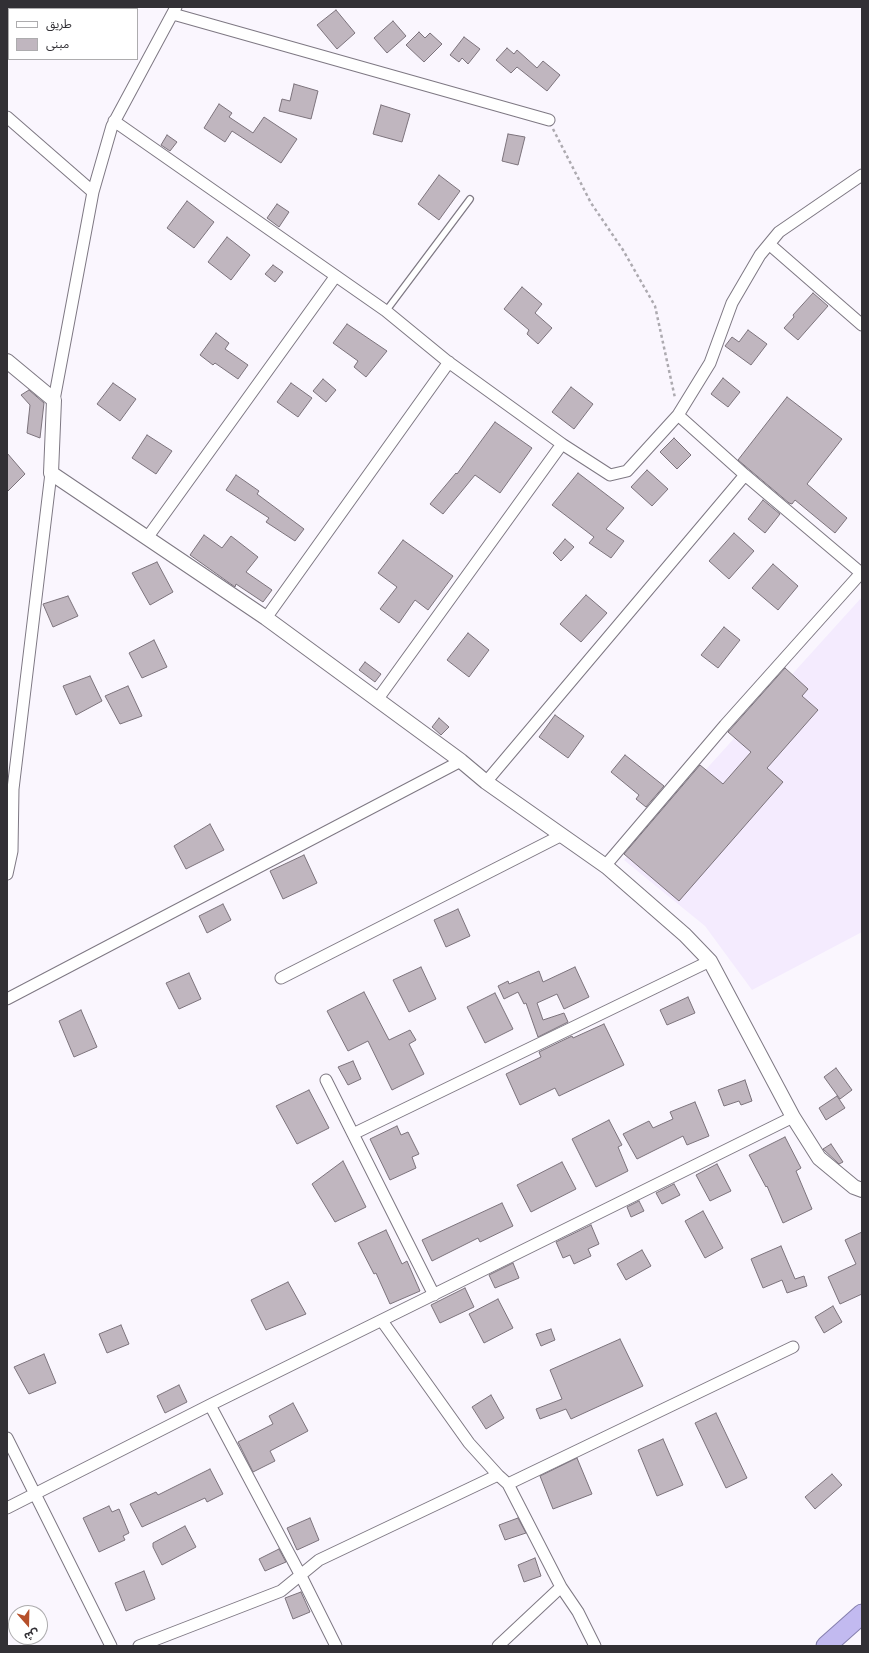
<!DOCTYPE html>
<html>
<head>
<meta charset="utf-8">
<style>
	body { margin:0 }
	#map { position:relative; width:869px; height:1653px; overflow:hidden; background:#faf6fe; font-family:Poppins,"Noto Sans Arabic",sans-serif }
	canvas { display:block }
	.frame { position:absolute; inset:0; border:8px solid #323035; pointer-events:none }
	.legend { position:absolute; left:8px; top:8px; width:130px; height:52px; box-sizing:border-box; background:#fff; border:1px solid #adacae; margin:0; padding:5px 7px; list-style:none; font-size:12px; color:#323035 }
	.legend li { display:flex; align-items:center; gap:8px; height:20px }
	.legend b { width:20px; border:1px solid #adacae }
	.north { position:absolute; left:8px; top:1605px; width:40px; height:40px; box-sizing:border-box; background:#fff; border:1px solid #adacae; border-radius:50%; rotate:160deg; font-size:11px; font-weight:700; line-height:16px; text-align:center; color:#323035 }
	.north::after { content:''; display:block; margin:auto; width:14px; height:18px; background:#b64f2a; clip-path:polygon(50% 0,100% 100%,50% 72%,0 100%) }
</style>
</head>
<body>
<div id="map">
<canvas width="869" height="1653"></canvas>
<div class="frame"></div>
<ul class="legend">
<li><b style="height:5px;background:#fff"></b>طريق</li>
<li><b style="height:11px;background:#c0b6bf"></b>مبنى</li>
</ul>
<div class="north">ش</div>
</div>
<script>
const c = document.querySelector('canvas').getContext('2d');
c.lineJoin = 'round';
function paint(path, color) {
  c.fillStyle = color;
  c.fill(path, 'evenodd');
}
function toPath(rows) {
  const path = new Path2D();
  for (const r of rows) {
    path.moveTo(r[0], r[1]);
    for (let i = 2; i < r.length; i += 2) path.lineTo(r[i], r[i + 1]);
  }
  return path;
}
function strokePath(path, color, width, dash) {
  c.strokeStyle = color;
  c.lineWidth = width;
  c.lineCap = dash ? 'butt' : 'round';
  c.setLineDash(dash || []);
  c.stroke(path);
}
paint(toPath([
	[862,597,862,932,752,990,705,926,624,860]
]), '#f4ebfe');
const building = toPath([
	[336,10,355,33,337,49,317,25,336,10],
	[393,21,406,36,387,53,374,38,393,21],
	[419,32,425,38,430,33,442,44,424,62,406,45,419,32],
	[464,37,480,49,468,64,462,58,459,62,450,55,464,37],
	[507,48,514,54,517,50,537,68,543,61,560,75,547,91,517,67,511,73,496,60,507,48],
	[294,84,318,91,311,119,279,111,282,99,290,101,294,84],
	[219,104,232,113,229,117,253,133,264,117,297,139,281,163,232,131,225,142,204,128,219,104],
	[381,105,410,114,402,142,373,134,381,105],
	[508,134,525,137,518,165,502,161,508,134],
	[167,135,177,142,170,151,161,145,167,135],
	[439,175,460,191,439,220,418,204,439,175],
	[187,201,214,222,194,248,167,228,187,201],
	[277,204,289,212,279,227,267,218,277,204],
	[227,237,250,255,231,280,208,262,227,237],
	[273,265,283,272,275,282,265,274,273,265],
	[522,287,542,304,535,313,552,328,538,344,527,334,529,330,504,309,522,287],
	[813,293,828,306,798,340,784,328,794,317,793,315,813,293],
	[347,324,387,351,366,377,354,367,358,361,333,343,347,324],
	[748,330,767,344,751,365,725,346,732,337,739,342,748,330],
	[216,333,229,343,225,349,248,365,238,379,215,363,213,365,200,355,216,333],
	[723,378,740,392,728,407,711,394,723,378],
	[323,379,336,390,326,402,313,391,323,379],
	[113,383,136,399,120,421,97,404,113,383],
	[291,383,312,398,298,417,277,402,291,383],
	[571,387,593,404,574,429,552,412,571,387],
	[29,390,44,403,40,438,27,433,30,405,21,395,29,390],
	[787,397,842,439,807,484,847,518,835,533,795,500,792,504,789,503,738,460,787,397],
	[495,422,532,448,500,493,475,475,443,514,430,504,456,473,457,474,495,422],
	[147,435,172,451,156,474,132,458,147,435],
	[674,438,691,455,677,469,660,452,674,438],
	[7,453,25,474,7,492,7,453],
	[647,470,668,489,652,506,631,487,647,470],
	[578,473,624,508,606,529,624,541,611,558,589,543,594,537,552,505,578,473],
	[236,475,259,491,257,494,304,529,295,541,266,522,269,518,226,490,236,475],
	[763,500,780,514,765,533,748,519,763,500],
	[734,533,754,551,729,579,709,561,734,533],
	[204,535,222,548,231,536,258,557,246,572,272,590,263,602,236,584,235,587,190,555,204,535],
	[565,539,574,547,561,561,553,553,565,539],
	[403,540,453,576,428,610,415,600,399,623,380,609,397,587,378,573,403,540],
	[157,562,173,592,150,605,132,573,157,562],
	[773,564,798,586,778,610,752,588,773,564],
	[586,595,607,613,581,642,560,624,586,595],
	[68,596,78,616,53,627,43,604,68,596],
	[724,627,740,640,718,668,701,655,724,627],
	[468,633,489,650,469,677,447,660,468,633],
	[154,640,167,667,142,678,129,653,154,640],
	[365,662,381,674,375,682,359,670,365,662],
	[785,668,808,689,802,696,818,710,767,768,783,782,679,901,624,854,700,765,723,784,751,752,728,732,785,668],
	[90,676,102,701,76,715,63,686,90,676],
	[128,686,142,716,120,724,105,696,128,686],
	[555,715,584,736,568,758,539,737,555,715],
	[439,718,449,727,441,735,432,727,439,718],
	[625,755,664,786,646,807,636,799,639,795,611,772,625,755],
	[210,824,224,850,186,869,174,846,210,824],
	[304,855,317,883,283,899,270,871,304,855],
	[223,904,231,920,207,933,199,916,223,904],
	[458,909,470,936,446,947,434,920,458,909],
	[421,967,436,999,409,1012,393,980,421,967],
	[575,967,589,997,564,1009,557,994,537,1003,543,1020,564,1013,568,1022,538,1037,526,1003,524,1004,518,992,504,999,498,986,508,981,509,984,539,971,543,982,575,967],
	[189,973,201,999,179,1009,166,983,189,973],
	[364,992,389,1040,410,1030,416,1040,409,1044,424,1074,392,1090,368,1041,348,1051,327,1011,364,992],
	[495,993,513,1029,485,1043,467,1007,495,993],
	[688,997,695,1013,667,1025,660,1010,688,997],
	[81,1010,97,1047,74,1057,59,1021,81,1010],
	[604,1024,624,1065,559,1096,555,1088,520,1105,506,1074,541,1057,539,1052,543,1050,572,1036,573,1038,604,1024],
	[353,1061,361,1079,348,1085,338,1067,353,1061],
	[836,1068,852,1090,840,1099,824,1077,836,1068],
	[745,1080,752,1101,741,1105,739,1101,724,1106,718,1090,745,1080],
	[309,1090,329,1128,297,1144,276,1106,309,1090],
	[837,1096,845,1108,826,1120,819,1108,837,1096],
	[695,1102,709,1136,687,1145,683,1136,637,1159,623,1134,649,1121,653,1128,673,1119,670,1112,695,1102],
	[609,1120,622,1145,618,1147,628,1171,596,1187,572,1139,609,1120],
	[397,1126,401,1135,408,1132,419,1154,412,1157,416,1168,390,1180,370,1139,397,1126],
	[785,1137,801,1168,796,1171,812,1209,783,1223,767,1186,766,1187,749,1155,785,1137],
	[831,1144,843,1162,839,1164,823,1149,831,1144],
	[343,1161,366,1207,335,1222,312,1184,343,1161],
	[562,1162,576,1189,531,1212,517,1185,562,1162],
	[717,1164,731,1191,710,1201,696,1175,717,1164],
	[674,1184,680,1195,662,1204,656,1193,674,1184],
	[639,1201,644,1211,631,1217,627,1207,639,1201],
	[502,1203,513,1226,480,1242,478,1238,432,1261,422,1240,502,1203],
	[703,1211,723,1248,705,1258,685,1221,703,1211],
	[591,1225,599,1244,588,1249,591,1256,574,1264,570,1255,563,1258,556,1242,591,1225],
	[386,1230,402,1264,407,1261,420,1291,390,1304,376,1273,374,1274,358,1243,386,1230],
	[862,1232,862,1294,840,1304,828,1277,856,1264,845,1240,862,1232],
	[781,1246,795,1279,804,1276,807,1286,787,1293,782,1280,763,1288,751,1259,781,1246],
	[642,1250,651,1266,626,1280,617,1264,642,1250],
	[513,1263,519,1278,495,1288,489,1275,513,1263],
	[288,1282,306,1314,266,1330,251,1300,288,1282],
	[465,1288,474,1307,440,1323,431,1305,465,1288],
	[498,1299,513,1328,484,1343,469,1314,498,1299],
	[833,1306,842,1322,824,1333,815,1317,833,1306],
	[121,1325,129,1344,107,1353,99,1334,121,1325],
	[551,1329,555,1340,541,1346,536,1334,551,1329],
	[620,1339,643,1386,571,1419,566,1409,540,1419,536,1409,562,1399,550,1370,620,1339],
	[44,1354,56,1383,29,1394,14,1367,44,1354],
	[179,1385,187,1402,165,1413,157,1396,179,1385],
	[491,1395,504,1418,486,1429,472,1407,491,1395],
	[293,1403,308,1431,270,1451,275,1461,253,1472,238,1442,273,1424,269,1416,293,1403],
	[716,1413,747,1478,726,1488,695,1423,716,1413],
	[663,1439,683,1485,657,1496,638,1450,663,1439],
	[577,1458,592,1494,553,1509,540,1476,577,1458],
	[210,1469,223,1494,207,1502,205,1498,142,1527,130,1504,156,1492,158,1495,210,1469],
	[832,1474,842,1485,815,1509,805,1497,832,1474],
	[109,1506,112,1512,119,1509,129,1533,123,1536,125,1540,99,1552,83,1518,109,1506],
	[310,1518,319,1540,297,1550,287,1528,310,1518],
	[518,1518,526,1533,505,1540,499,1525,518,1518],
	[185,1526,196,1547,162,1565,153,1547,153,1543,185,1526],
	[279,1549,286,1562,265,1571,259,1559,279,1549],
	[535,1558,541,1576,524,1582,518,1565,535,1558],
	[144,1571,155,1599,126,1611,115,1583,144,1571],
	[301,1592,310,1612,293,1619,285,1598,301,1592]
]);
paint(building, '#c0b6bf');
strokePath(building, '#7c737c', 1);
const service = toPath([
	[386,311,470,199]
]);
const minor = toPath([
	[173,14,549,120],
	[7,117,93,192],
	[114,121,386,311,447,361,562,444,610,475,627,471,678,415,710,363,732,303,760,255,779,232,862,175],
	[769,244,862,325],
	[54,400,93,192,112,126,176,7],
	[678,415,745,475,861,573,862,576],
	[147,538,335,277],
	[266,618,449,362],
	[377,700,562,444],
	[486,782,745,475],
	[605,866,725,725,861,573],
	[7,874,12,851,13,789,51,473],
	[281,978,562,835],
	[7,999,461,761],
	[326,1080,353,1134,710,961],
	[353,1134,434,1295],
	[382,1321,469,1443,498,1475],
	[210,1405,301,1576,336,1646],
	[7,1438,111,1646],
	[7,1508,210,1405,793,1117],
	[561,1587,578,1612,595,1646],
	[139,1646,281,1591,319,1560,498,1475,508,1484,793,1347],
	[498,1646,561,1587,508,1484]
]);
const tertiary = toPath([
	[7,361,54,400,51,473,266,618,461,761,486,782,607,867,685,935,710,961,793,1117,819,1158,854,1187,862,1190]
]);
const trunk = toPath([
	[826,1646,862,1614]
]);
strokePath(service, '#7e7883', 8);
strokePath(minor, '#7e7883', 13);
strokePath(tertiary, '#7e7883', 16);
strokePath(trunk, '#857fad', 21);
strokePath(toPath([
	[553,129,591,203,623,250,655,306,675,398]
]), '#adaab0', 2.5, [3, 3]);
strokePath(service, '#fff', 5.5);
strokePath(minor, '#fff', 11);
strokePath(tertiary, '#fff', 14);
strokePath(trunk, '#c2baf0', 19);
</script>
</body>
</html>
